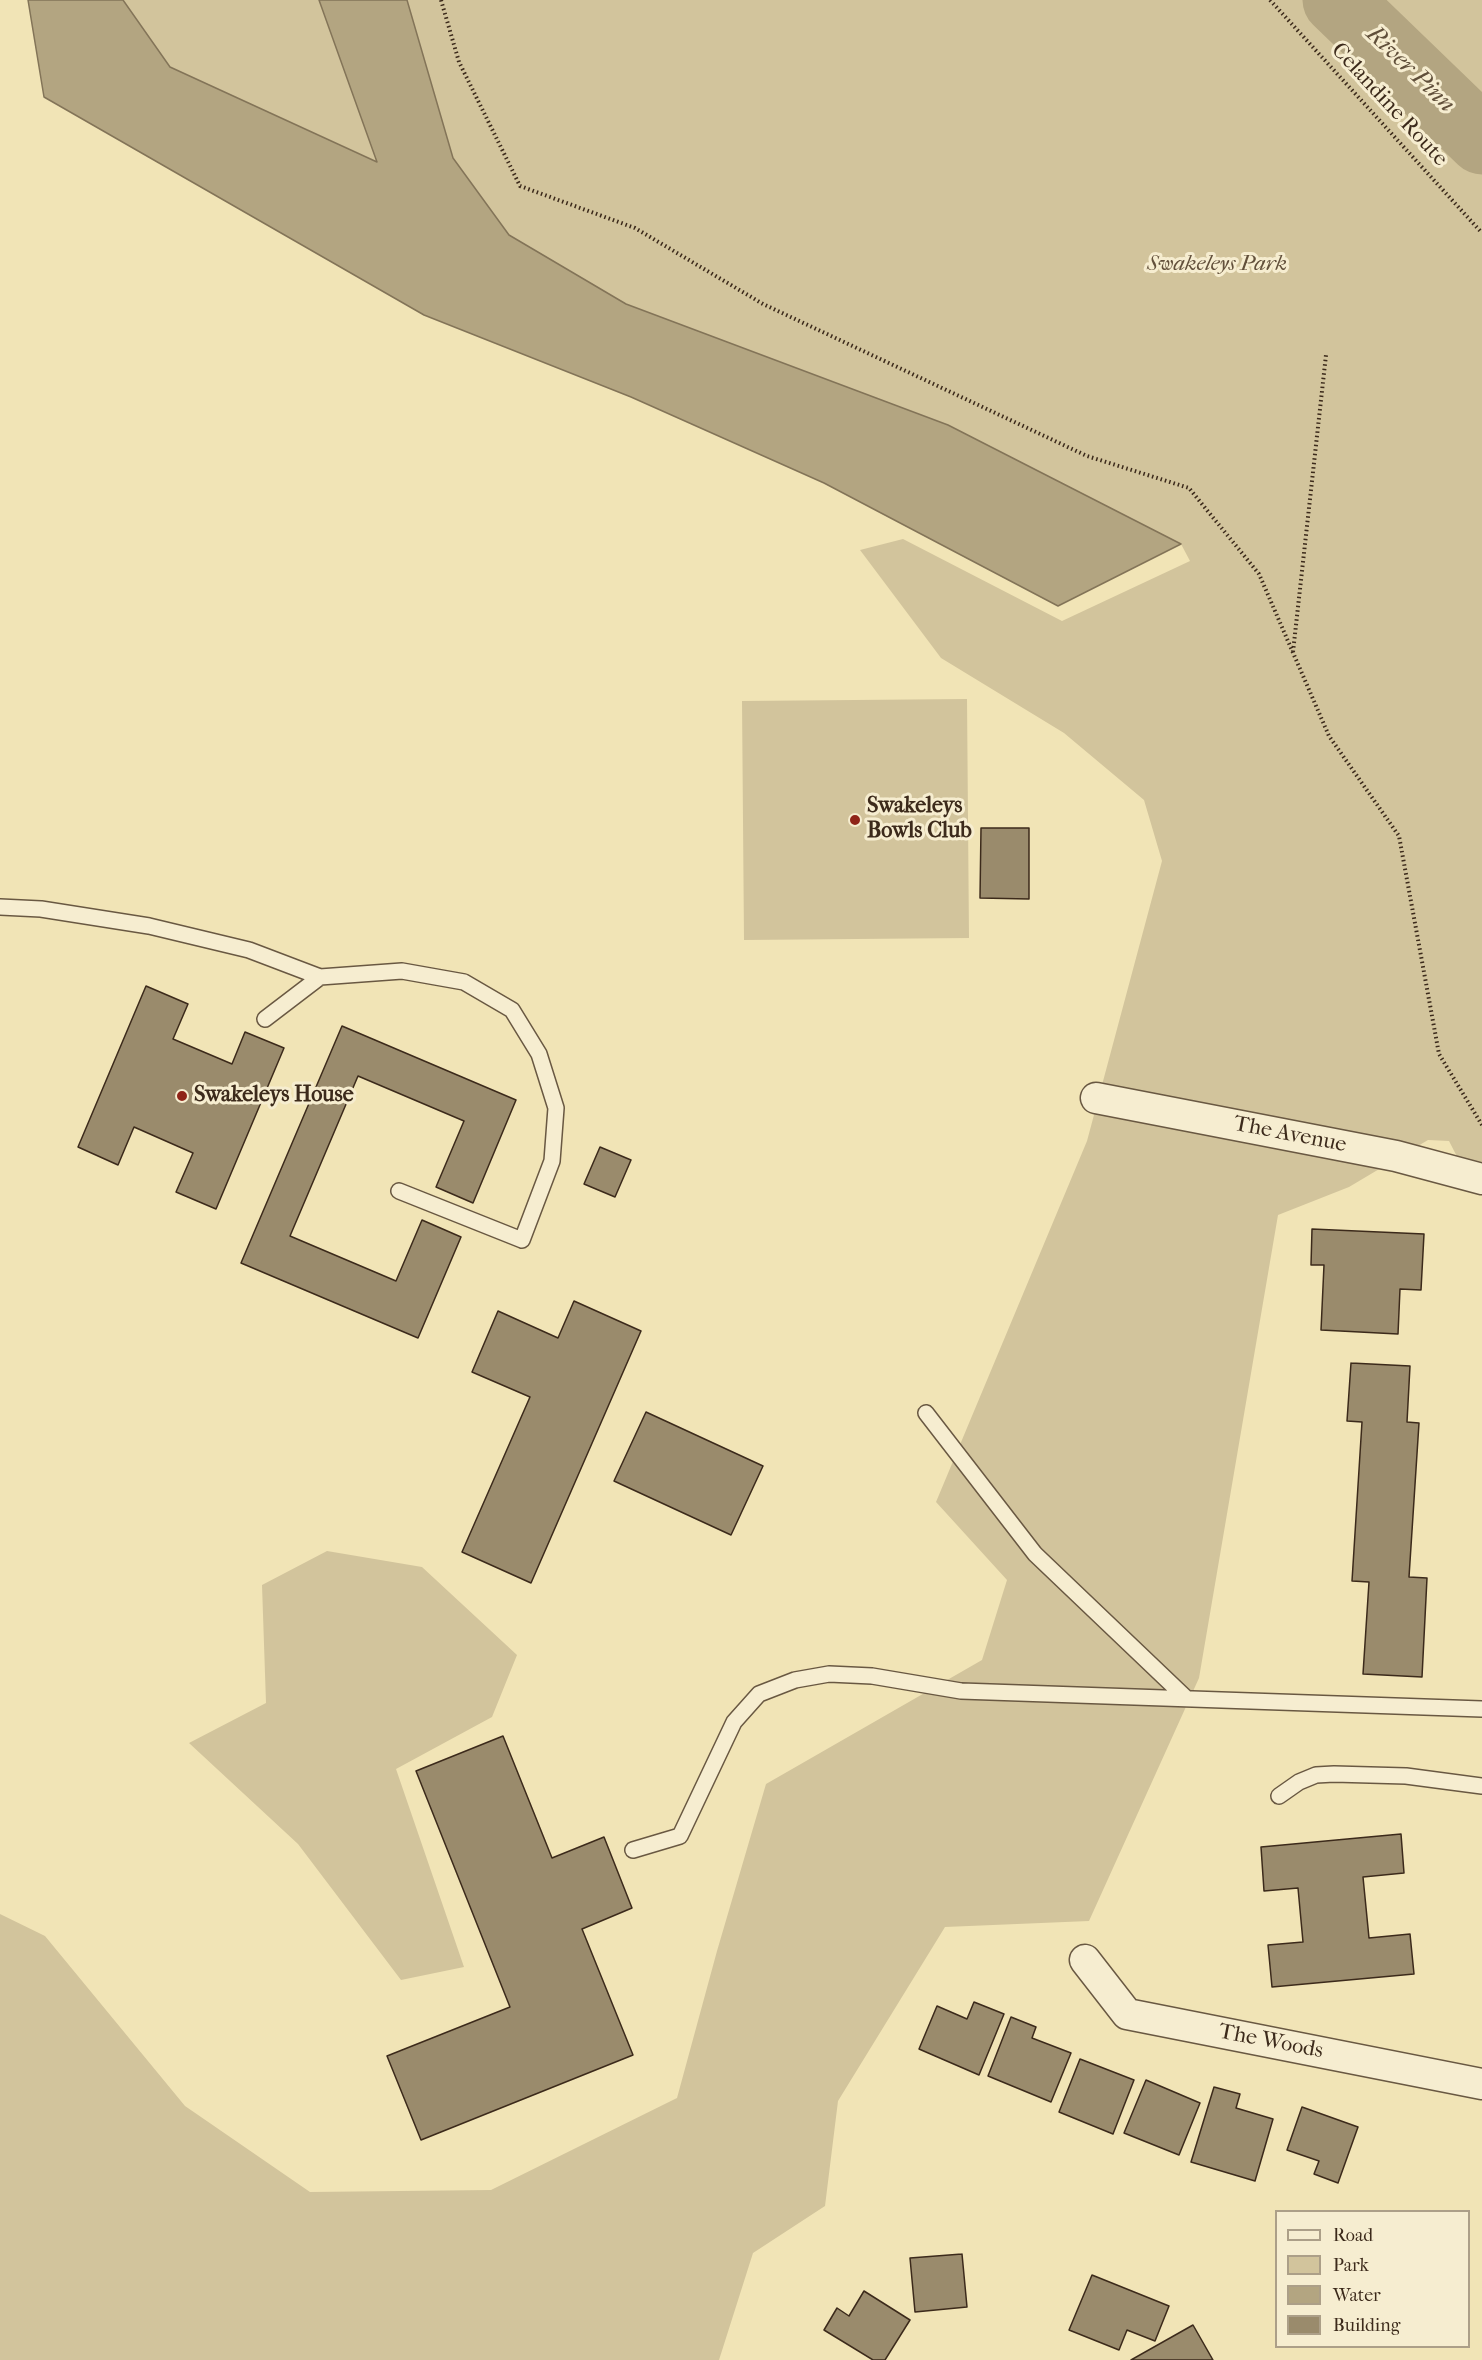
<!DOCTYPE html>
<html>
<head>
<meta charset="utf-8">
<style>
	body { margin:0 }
	#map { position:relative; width:1482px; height:2360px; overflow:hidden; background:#f1e4b6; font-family:"IM FELL French Canon",serif }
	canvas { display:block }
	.legend { position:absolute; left:1275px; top:2210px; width:195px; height:138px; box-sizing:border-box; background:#f6edd0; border:2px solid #ac9f88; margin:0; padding:8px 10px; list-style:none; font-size:18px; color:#3c2a1b }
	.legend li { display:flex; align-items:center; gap:12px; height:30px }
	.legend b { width:30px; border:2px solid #ac9f88 }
</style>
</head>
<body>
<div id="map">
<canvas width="1482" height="2360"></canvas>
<ul class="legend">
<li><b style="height:8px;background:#f6edd0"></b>Road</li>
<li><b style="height:16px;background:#d2c49c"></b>Park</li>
<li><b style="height:16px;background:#b3a581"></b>Water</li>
<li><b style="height:16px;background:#9a8b6c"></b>Building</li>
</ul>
</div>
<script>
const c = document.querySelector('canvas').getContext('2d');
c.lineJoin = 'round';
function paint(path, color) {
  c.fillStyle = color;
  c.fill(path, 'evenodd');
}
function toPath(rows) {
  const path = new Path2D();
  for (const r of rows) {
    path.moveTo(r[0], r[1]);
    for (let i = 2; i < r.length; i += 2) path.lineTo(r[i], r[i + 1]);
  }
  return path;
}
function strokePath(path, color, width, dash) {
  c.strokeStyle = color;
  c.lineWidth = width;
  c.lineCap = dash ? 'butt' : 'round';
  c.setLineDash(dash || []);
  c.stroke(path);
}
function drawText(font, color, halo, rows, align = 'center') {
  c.font = font + ' "IM FELL French Canon",serif';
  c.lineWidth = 6;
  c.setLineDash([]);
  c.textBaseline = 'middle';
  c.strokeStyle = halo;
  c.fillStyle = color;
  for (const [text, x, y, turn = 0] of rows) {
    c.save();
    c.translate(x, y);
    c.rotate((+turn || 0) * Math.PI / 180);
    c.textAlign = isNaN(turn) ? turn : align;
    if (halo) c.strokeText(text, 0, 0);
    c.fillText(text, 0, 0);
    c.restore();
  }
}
paint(toPath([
	[123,0,319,0,378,162,170,67],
	[407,0,1482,0,1482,1176,1468,1178,1449,1141,1428,1140,1349,1187,1278,1215,1199,1678,1089,1921,945,1927,838,2101,825,2206,753,2253,719,2360,0,2360,0,1914,45,1936,185,2106,310,2192,491,2190,677,2098,717,1951,766,1784,982,1660,1007,1580,936,1502,1087,1141,1162,861,1144,800,1064,733,941,658,860,550,903,539,1062,621,1190,561,1181,544,948,425,626,304,509,235,453,158],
	[967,699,969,938,744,940,742,701],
	[327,1551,422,1567,517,1655,492,1717,396,1769,464,1967,401,1980,298,1844,189,1743,266,1703,262,1585]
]), '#d2c49c');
const water = toPath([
	[28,0,123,0,170,67,377,162,319,0,407,0,453,158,509,235,626,304,948,425,1181,544,1058,606,824,483,631,397,424,315,44,97,28,0]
]);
paint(water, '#b3a581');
strokePath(water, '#837458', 1.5);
strokePath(toPath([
	[1337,0,1482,140]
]), '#b3a581', 69);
const building = toPath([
	[981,828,1029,828,1029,899,980,898,981,828],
	[146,986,188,1004,173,1039,232,1064,245,1032,284,1048,216,1209,176,1192,193,1153,134,1127,118,1165,78,1147,146,986],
	[342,1026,516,1100,473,1203,436,1187,464,1121,358,1076,290,1236,396,1281,422,1220,461,1237,418,1338,241,1263,342,1026],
	[600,1147,631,1160,615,1197,584,1184,600,1147],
	[1312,1229,1424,1234,1421,1290,1400,1289,1398,1334,1321,1330,1324,1265,1311,1265,1312,1229],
	[574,1301,641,1331,531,1583,462,1552,530,1397,472,1372,498,1311,558,1338,574,1301],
	[1351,1363,1410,1366,1407,1422,1419,1423,1409,1577,1427,1578,1422,1677,1363,1674,1369,1582,1352,1581,1362,1422,1347,1421,1351,1363],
	[646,1412,763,1466,731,1535,614,1481,646,1412],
	[503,1736,552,1858,604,1837,632,1908,582,1929,633,2055,421,2140,387,2056,510,2007,416,1771,503,1736],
	[1401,1834,1404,1873,1363,1877,1369,1938,1410,1934,1414,1974,1272,1987,1268,1945,1303,1942,1298,1888,1264,1891,1261,1847,1401,1834],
	[974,2002,1004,2014,979,2075,919,2049,937,2006,967,2019,974,2002],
	[1011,2017,1036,2027,1032,2038,1071,2053,1051,2102,988,2076,1011,2017],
	[1080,2059,1134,2080,1113,2134,1059,2112,1080,2059],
	[1146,2080,1200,2103,1179,2155,1124,2133,1146,2080],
	[1214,2087,1240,2094,1236,2108,1273,2119,1255,2181,1191,2162,1214,2087],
	[1302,2107,1358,2127,1338,2183,1314,2174,1319,2161,1287,2150,1302,2107],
	[962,2254,967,2307,915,2312,910,2258,962,2254],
	[1092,2275,1169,2306,1155,2341,1127,2330,1119,2350,1069,2330,1092,2275],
	[864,2291,910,2320,885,2360,873,2360,824,2330,837,2308,849,2316,864,2291],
	[1193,2325,1213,2360,1131,2360,1193,2325]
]);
paint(building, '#9a8b6c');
strokePath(building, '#3c2a1b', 1.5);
const lane = toPath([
	[0,907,41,909,149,926,249,950,320,977,402,971,464,982,512,1010,539,1054,556,1108,552,1161,522,1240,399,1191],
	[265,1019,320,977],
	[926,1413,1035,1554,1187,1699],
	[1279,1796,1299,1782,1316,1775,1334,1774,1406,1776,1482,1786],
	[633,1850,680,1836,734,1722,759,1694,795,1680,829,1674,872,1676,961,1691,1482,1709]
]);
const street = toPath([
	[1096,1098,1396,1156,1482,1179],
	[1085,1960,1127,2014,1482,2084]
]);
strokePath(lane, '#695842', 18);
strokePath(street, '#695842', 33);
strokePath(toPath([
	[441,0,459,62,520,186,635,228,763,304,1087,456,1189,488,1259,574,1329,736,1399,836,1439,1054,1482,1125],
	[1270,0,1482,233],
	[1293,652,1326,355]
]), '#3c2a1b', 4, [1.5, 3]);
strokePath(lane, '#f6edd0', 15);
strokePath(street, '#f6edd0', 30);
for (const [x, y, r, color] of [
	[855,820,6,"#8f2418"],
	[182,1096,6,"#8f2418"]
]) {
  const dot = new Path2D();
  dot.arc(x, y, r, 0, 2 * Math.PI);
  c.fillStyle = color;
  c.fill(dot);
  strokePath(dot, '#f6edd0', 2);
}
drawText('22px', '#3c2a1b', '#f6edd0', [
	["Celandine Route",1389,105,47],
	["The Avenue",1290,1135,11],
	["The Woods",1271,2042,11]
]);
drawText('italic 22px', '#62503b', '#f6edd0', [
	["Swakeleys Park",1217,265]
]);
drawText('bold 22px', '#3c2a1b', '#f6edd0', [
	["Swakeleys",867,807],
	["Bowls Club",867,832],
	["Swakeleys House",194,1096]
], 'left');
drawText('italic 24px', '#604f3a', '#f6edd0', [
	["River Pinn",1410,70,44]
]);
</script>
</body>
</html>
